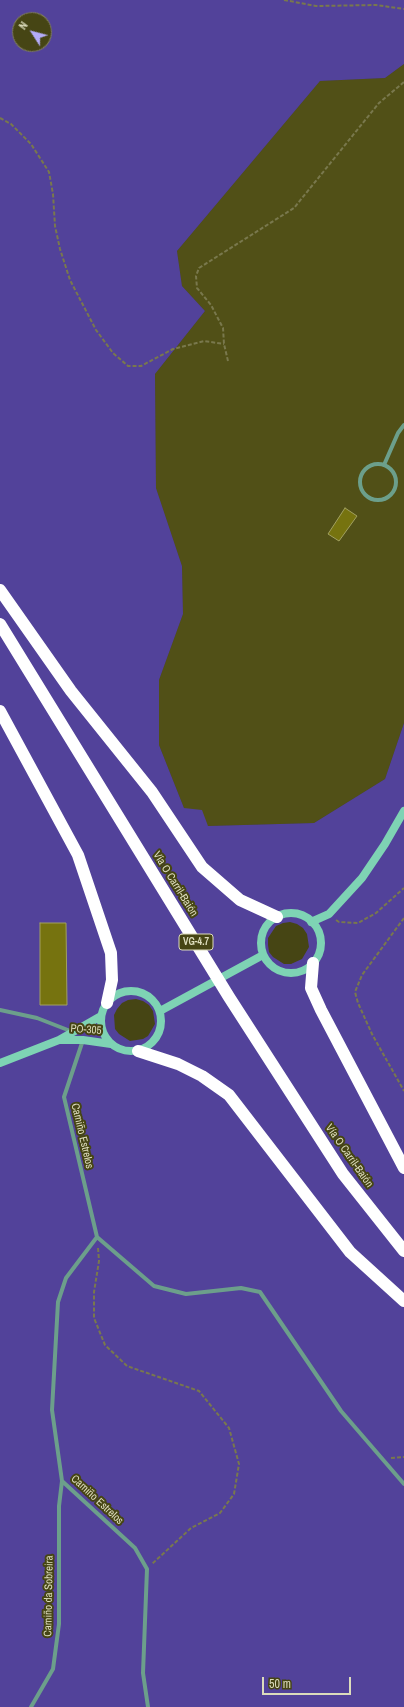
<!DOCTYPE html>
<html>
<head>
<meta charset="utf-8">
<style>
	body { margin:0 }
	#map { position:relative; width:404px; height:1707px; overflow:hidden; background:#464514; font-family:"Archivo Narrow",sans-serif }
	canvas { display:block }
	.north { position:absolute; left:12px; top:12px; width:40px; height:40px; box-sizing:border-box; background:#464514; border:1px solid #828157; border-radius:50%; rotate:306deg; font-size:11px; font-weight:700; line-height:16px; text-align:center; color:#dcdcbc }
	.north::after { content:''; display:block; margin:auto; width:14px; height:18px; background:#b4acf9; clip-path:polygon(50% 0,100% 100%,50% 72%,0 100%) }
	.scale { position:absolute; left:262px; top:1677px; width:89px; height:18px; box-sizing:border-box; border:2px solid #dcdcbc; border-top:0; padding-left:5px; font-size:12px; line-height:14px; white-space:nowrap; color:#dcdcbc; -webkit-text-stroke:3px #464514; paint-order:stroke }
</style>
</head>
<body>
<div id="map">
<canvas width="404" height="1707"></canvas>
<div class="north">N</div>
<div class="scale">50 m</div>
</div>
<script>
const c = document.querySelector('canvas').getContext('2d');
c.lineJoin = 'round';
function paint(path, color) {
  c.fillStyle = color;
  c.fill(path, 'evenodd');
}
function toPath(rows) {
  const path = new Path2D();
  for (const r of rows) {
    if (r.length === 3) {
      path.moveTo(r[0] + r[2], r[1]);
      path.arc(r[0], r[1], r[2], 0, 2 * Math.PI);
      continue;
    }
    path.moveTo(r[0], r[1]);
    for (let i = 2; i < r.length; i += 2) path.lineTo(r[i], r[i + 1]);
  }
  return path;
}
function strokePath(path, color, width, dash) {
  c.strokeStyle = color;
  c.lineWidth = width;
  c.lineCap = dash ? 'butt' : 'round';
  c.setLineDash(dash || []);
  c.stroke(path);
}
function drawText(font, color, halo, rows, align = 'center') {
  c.font = font + ' "Archivo Narrow",sans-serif';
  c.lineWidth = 4;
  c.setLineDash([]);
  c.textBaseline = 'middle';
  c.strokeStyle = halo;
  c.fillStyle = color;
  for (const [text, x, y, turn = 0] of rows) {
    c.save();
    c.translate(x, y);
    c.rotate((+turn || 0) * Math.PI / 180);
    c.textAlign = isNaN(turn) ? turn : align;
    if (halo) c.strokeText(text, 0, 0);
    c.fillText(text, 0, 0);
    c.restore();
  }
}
paint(toPath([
	[404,64,404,723,385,779,314,823,208,826,184,808,159,745,159,680,183,614,182,566,156,488,155,374,205,311,182,286,177,251,320,81,385,78]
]), '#515017');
paint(toPath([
	[0,0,404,0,404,64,385,78,320,81,177,251,182,286,205,311,155,374,156,488,182,566,183,614,159,680,159,745,184,808,202,810,208,826,314,823,385,779,404,723,404,1707,0,1707],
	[20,20,44,20,44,44,20,44],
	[290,922,297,924,303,928,307,934,309,947,302,959,291,964,284,964,273,957,269,952,268,945,268,938,276,926,283,923],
	[136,999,143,1001,149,1005,153,1011,155,1024,148,1036,143,1039,130,1041,119,1034,115,1029,114,1015,117,1009,122,1003,128,1000]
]), '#52429a');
const building = toPath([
	[345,508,357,516,339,541,328,534,345,508],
	[40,923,66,923,67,1005,40,1005,40,923]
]);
paint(building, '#76730f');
strokePath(building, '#a1a060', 1);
strokePath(toPath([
	[284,0,316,6,376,5,404,9],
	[0,118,11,124,31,144,49,172,53,194,55,226,60,249,70,280,96,330,113,353,128,366,141,366,173,349,204,341,224,344],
	[228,361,224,344,223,328,211,305,197,288,196,276,199,268,294,208,379,103,404,82],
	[404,918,362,975,355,992,358,1003,372,1034,404,1091],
	[336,920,339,922,358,923,376,913,404,888],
	[98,1248,99,1261,94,1292,94,1318,105,1345,127,1366,199,1391,229,1428,239,1464,234,1494,220,1513,191,1528,152,1564],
	[391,1458,404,1457]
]), '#79784d', 2, [4, 2]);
strokePath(toPath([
	[378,482,18],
	[384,465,398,433,404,425],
	[0,1010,37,1018,73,1032],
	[83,1040,64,1097,97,1237,154,1286,186,1294,241,1288,260,1292,341,1411,404,1484],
	[97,1237,66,1278,58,1302,52,1410,62,1481,135,1548,147,1569,143,1673,148,1707],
	[31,1707,53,1669,59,1624,59,1506,62,1481]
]), '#6c9f8b', 4);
strokePath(toPath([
	[291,943,30],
	[311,922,329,914,362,878,385,844,404,811],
	[131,1021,30],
	[160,1011,263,955],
	[60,1040,83,1040,111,1044],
	[0,1063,59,1040,101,1016]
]), '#7ed3b4', 8);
strokePath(toPath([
	[0,590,71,691,152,792,202,867,240,900,277,917],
	[0,624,229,997,343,1174,404,1251],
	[0,711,78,855,111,953,112,980,107,1003],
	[313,963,311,988,321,1010,404,1168],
	[138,1051,178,1064,202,1076,229,1095,350,1252,404,1301]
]), '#fff', 12);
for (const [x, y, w] of [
	[196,942,34]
]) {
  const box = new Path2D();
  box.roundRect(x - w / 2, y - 8, w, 16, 3);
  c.fillStyle = '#464514';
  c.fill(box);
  strokePath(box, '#dcdcbc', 1);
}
drawText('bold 10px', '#dcdcbc', null, [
	["VG-4.7",196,942]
]);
drawText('11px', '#dcdcbc', '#464514', [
	["Vía O Carril-Baión",175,884,58],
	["PO-305",86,1030,4],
	["Camiño Estrelos",82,1136,77],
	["Vía O Carril-Baión",349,1156,55],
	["Camiño Estrelos",97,1500,43],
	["Camiño da Sobreira",49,1596,-89]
]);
</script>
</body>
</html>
